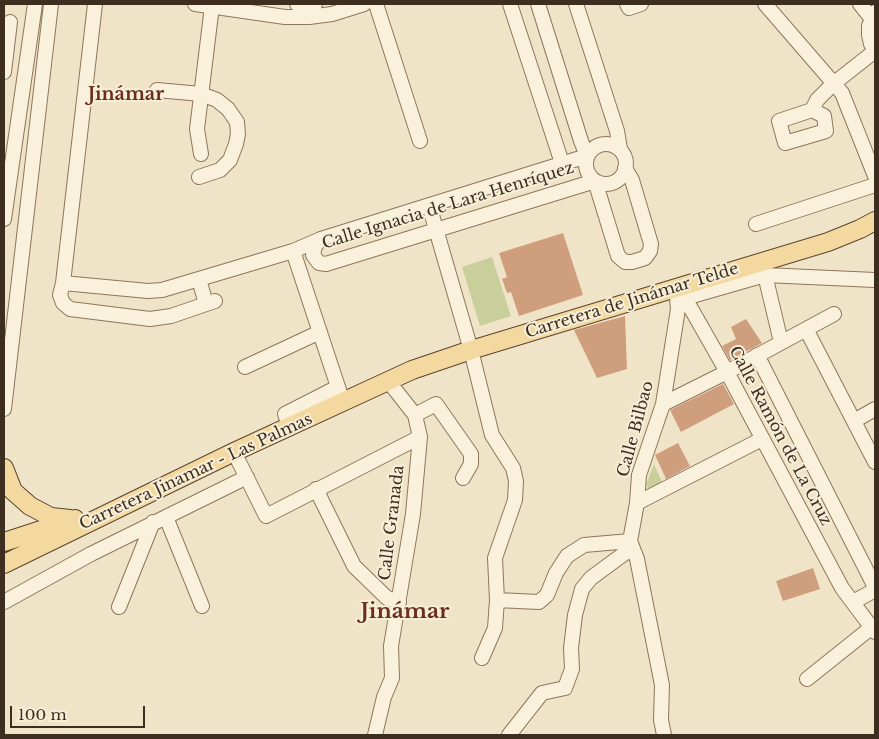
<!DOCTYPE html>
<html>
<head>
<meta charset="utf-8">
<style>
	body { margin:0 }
	#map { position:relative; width:879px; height:739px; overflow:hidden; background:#f0e4c8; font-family:"Libre Baskerville",serif }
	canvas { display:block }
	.frame { position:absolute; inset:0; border:5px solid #3d2e20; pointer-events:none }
	.scale { position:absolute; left:10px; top:706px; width:135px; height:22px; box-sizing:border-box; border:2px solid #3d2e20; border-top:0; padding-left:6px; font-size:15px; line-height:18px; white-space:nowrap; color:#3d2e20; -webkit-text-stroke:4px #f7eed8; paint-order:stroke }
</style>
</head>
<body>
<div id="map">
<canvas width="879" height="739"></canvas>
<div class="frame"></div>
<div class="scale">100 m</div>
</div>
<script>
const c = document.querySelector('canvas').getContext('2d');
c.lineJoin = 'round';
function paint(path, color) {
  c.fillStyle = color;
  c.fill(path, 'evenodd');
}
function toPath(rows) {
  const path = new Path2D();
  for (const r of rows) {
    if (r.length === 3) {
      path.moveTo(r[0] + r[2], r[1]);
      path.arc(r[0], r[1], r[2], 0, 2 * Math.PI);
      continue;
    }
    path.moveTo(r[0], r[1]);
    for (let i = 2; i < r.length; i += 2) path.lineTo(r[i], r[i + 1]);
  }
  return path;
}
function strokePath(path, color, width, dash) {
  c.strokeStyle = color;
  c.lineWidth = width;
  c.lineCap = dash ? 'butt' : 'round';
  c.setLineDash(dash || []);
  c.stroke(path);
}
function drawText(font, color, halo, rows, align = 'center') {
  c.font = font + ' "Libre Baskerville",serif';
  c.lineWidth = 4;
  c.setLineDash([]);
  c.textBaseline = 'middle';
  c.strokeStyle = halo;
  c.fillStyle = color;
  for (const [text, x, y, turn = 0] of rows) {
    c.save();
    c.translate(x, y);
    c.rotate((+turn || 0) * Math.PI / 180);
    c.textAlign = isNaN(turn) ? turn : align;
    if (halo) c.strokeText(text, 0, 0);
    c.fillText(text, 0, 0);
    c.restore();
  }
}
paint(toPath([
	[492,257,511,316,480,326,462,267],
	[654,464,662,482,649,489,646,485]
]), '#c9cf9b');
paint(toPath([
	[563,233,583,295,519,316,511,292,507,293,502,279,507,277,499,253],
	[625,316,627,369,597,378,574,330],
	[746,319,762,343,730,360,722,346,736,339,731,327],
	[723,384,734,404,681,432,670,410],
	[678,443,690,466,666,479,655,455],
	[813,568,820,589,783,601,776,581]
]), '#cf9f7d');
const minor = toPath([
	[195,4,285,17,309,17,332,14,364,4],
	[297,4,309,17,315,4],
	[376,4,420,141],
	[510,4,562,163],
	[576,4,617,131,620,149],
	[627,4,629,8,641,4],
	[765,4,842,93,875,176],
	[860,4,871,18],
	[875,12,869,26,869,35,871,44,875,50],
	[4,72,10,22],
	[157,90,201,94,217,100,228,109,237,122,238,134,236,144,230,160,220,170,199,177],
	[812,110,824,116,826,131,785,143,779,121,812,110,817,100,833,84,875,51],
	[606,164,20],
	[201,154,197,129,212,6],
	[429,205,471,350,492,435,513,468,516,481,515,500,495,558,497,600,495,628,482,658],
	[4,219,35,4],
	[756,224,875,185],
	[321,239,315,246,313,255,319,263,326,264,595,181,618,256,625,262,632,262,645,258,650,251,651,244,632,180,625,168],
	[293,251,343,402],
	[765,275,781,342],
	[199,279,206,304],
	[63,283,95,4],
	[676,287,685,298,727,372,842,588,875,632],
	[685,298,765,275,875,280],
	[215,301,171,316,150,319,70,309,63,303,60,295,63,283,148,291,162,290,293,251,321,239,587,156,581,141,538,4],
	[806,329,875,462],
	[757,355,875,587],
	[245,367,320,332],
	[663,404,727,372,834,314],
	[4,409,51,4],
	[415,415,436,404,471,454,471,464,463,478],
	[854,421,875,409],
	[289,427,285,414,338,387],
	[234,452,266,516,420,437],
	[316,489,354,566,387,598,399,602],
	[637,503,762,439],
	[166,517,202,606],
	[497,600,539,602,547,595,556,573,567,556,584,545,630,541,637,559,662,685,661,720,664,735],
	[4,602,91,554,247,477],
	[853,602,875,590],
	[119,607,153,522],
	[807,679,872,627],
	[375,735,384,697,392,678,391,646,413,514,420,437,415,415,389,382],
	[509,735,542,693,565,688,572,669,571,648,575,615,582,589,591,578,625,553,630,541,637,503,639,475,663,404,678,309,676,287]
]);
const major = toPath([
	[4,468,13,491,30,506,51,517,70,519],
	[4,542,75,519],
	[4,564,234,452,412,370,471,350,828,242,860,229,875,221]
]);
strokePath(minor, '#8d765c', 16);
strokePath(major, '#5b4430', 20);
strokePath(minor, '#faf1dc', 14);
strokePath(major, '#f3d9a0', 18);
drawText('16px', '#3d2e20', '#f7eed8', [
	["Calle Ignacia de Lara Henríquez",448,206,-17],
	["Carretera de Jinámar Telde",632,301,-17],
	["Calle Bilbao",636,429,-75],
	["Calle Ramón de La Cruz",780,436,62],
	["Carretera Jinamar - Las Palmas",196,472,-25],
	["Calle Granada",392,523,-83]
]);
drawText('bold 18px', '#6b2e1e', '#f7eed8', [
	["Jinámar",126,95]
]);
drawText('bold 21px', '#6b2e1e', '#f7eed8', [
	["Jinámar",405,612]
]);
</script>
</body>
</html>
